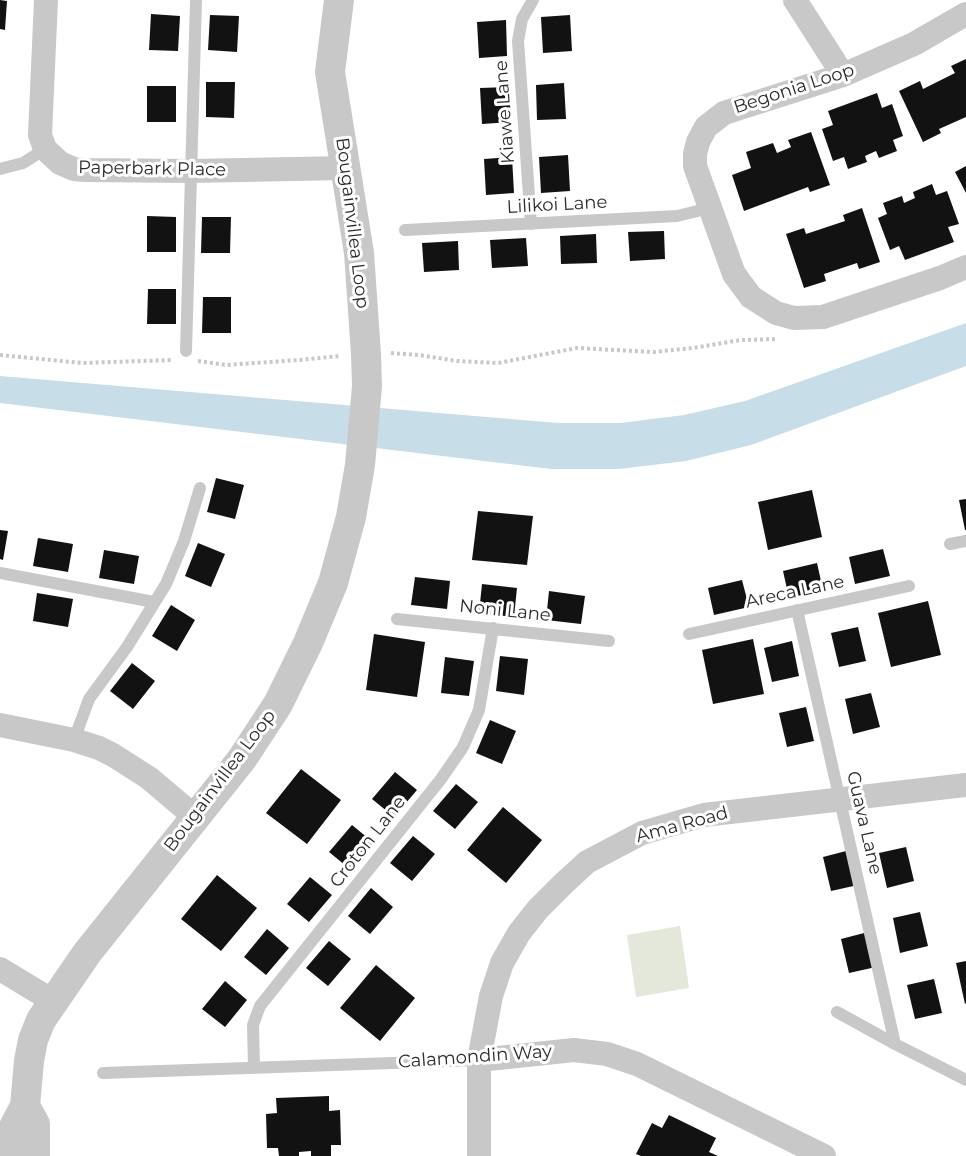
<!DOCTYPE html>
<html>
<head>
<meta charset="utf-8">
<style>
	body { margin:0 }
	canvas { display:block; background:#fff }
</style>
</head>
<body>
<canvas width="966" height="1156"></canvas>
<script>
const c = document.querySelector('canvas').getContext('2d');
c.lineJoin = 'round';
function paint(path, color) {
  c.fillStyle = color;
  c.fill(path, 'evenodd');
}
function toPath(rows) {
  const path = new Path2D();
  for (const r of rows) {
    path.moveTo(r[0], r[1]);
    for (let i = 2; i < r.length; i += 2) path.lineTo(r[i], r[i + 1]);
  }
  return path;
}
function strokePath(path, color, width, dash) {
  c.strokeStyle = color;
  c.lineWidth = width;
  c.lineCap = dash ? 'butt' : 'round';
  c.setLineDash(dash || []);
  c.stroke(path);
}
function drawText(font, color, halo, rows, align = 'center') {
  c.font = font + ' Montserrat,sans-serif';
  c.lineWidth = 6;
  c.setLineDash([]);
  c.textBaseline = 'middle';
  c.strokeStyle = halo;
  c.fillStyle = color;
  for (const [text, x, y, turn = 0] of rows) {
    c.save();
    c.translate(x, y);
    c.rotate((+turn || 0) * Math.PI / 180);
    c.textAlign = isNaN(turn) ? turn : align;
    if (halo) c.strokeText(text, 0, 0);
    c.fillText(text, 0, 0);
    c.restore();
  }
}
paint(toPath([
	[680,926,689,988,636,997,627,935]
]), '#e3e8da');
paint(toPath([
	[966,323,966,366,751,445,686,461,619,469,551,469,0,403,0,376,558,423,621,423,684,415,745,401]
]), '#c7dde7');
paint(toPath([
	[0,0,7,1,5,30,0,29],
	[151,14,180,16,178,51,149,50],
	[210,15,239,16,237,52,208,50],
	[570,15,572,51,543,53,541,17],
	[506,20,507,56,479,58,477,22],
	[966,59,966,117,939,129,941,133,923,142,899,91,920,81,923,89,955,73,951,66],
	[206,82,235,82,234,118,206,117],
	[564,83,566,119,537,120,536,85],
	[147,86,176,86,176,122,147,122],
	[509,87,511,122,482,124,480,88],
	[877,93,882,108,892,104,903,136,893,140,897,151,879,158,876,151,865,156,867,162,848,169,844,157,833,161,822,129,833,125,828,111],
	[811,132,830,185,810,192,808,187,744,211,732,175,751,168,746,152,773,143,777,153,791,147,788,140],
	[568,155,570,191,541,193,539,157],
	[512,157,514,193,486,195,484,159],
	[966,166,966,193,955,172],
	[932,184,936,195,947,191,959,224,948,227,954,242,905,260,899,246,890,250,878,218,887,214,883,203,902,196,904,203,915,198,913,192],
	[862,208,880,262,859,269,857,263,824,274,826,281,804,288,786,234,804,228,806,234,845,221,843,215],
	[147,216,176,217,176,252,147,252],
	[202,217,231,217,230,253,201,253],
	[664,231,665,259,630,261,628,232],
	[596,234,597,263,561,264,560,236],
	[526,238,528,266,492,268,490,240],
	[458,241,459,270,424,272,422,243],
	[148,289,176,289,176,324,147,324],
	[203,297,231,297,231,333,202,333],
	[216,478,244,485,235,519,207,512],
	[812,490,822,537,768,550,758,502],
	[966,499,966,530,965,530,959,500],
	[478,511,533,516,527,565,472,560],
	[0,530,8,531,3,560,0,559],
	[38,538,73,544,68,572,33,566],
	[198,543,225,554,211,587,185,576],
	[883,549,890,576,855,584,849,557],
	[104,550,139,556,134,584,99,578],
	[817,563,823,590,789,598,783,571],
	[415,577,450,581,447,609,411,605],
	[742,580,749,607,714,615,708,588],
	[482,584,517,588,514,617,479,613],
	[549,591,585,596,581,624,546,620],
	[37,593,73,599,68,627,33,621],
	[928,601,941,655,891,667,878,613],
	[171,605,195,620,177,651,152,636],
	[858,627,866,661,839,667,831,633],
	[374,634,425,642,417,697,366,690],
	[753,639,764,694,713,704,702,650],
	[792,641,799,676,772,682,764,648],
	[500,656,528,659,524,695,496,691],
	[445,657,474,661,469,696,441,693],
	[132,663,155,681,133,709,110,691],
	[871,693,880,727,853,734,845,699],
	[806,707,814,741,787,747,779,713],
	[490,720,516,731,502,764,476,753],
	[301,769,341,800,307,844,266,813],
	[395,772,417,790,394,817,372,799],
	[456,784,478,802,455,829,433,811],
	[503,807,542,840,506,883,467,850],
	[352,825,374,843,351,870,329,852],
	[413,836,435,854,412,881,390,863],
	[906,847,914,881,887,888,879,853],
	[850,850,858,885,831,891,823,857],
	[217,875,257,908,221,951,181,919],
	[310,877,332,895,309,922,287,904],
	[371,888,393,907,370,934,348,916],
	[920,912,928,946,900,953,893,918],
	[267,929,289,948,266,975,244,957],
	[868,932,876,967,849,973,841,939],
	[329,941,351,959,328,986,306,968],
	[966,961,966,1003,965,1004,956,963],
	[376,965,415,998,380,1041,340,1008],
	[934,979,942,1013,915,1019,907,985],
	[225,981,247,1000,225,1027,202,1009],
	[329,1096,329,1111,340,1110,341,1145,331,1145,331,1156,311,1156,311,1151,299,1152,299,1156,279,1156,278,1148,267,1148,266,1114,277,1113,276,1098],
	[669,1115,716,1138,709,1152,718,1156,641,1156,636,1154,652,1123,662,1128]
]), '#121212');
strokePath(toPath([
	[391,353,419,355,457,361,498,363,577,348,653,352,693,348,741,340,777,339],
	[0,355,82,363,173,360],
	[198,361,226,365,299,360,340,356]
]), '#c8c8c8', 4, [3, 3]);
strokePath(toPath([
	[0,169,23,163,45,149],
	[531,224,518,41,522,19,533,0],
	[405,230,677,216,710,208],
	[186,351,196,0],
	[950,544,966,541],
	[0,573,154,602],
	[797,610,895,1044],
	[397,619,609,641],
	[689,634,909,586],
	[74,740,89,699,127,647,166,584,184,541,200,488],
	[837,1012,895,1044,966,1080],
	[254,1067,253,1025,260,1006,441,779,463,747,479,710,493,628],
	[103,1073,479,1060]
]), '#c8c8c8', 12);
strokePath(toPath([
	[46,0,40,135,45,149,60,163,74,169,85,170,191,171,345,168],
	[795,0,843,75],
	[966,14,914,44,843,75,724,113,706,127,698,142,695,154,695,166,734,274,751,297,776,313,794,318,823,317,940,278,966,267],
	[0,725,74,740,99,748,113,755,149,778,195,817],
	[0,969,53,1001],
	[479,1060,574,1050,607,1054,637,1064,824,1156],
	[479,1156,479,1060,491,996,502,963,519,933,538,909,563,884,587,862,642,833,704,815,966,785]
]), '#c8c8c8', 24);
strokePath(toPath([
	[25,1106,35,1124,35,1156],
	[13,1156,14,1127,25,1106,29,1061,33,1040,41,1020,87,953,242,759,278,704,308,643,333,583,351,517,360,465,367,386,366,354,359,253,330,72,339,0]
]), '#c8c8c8', 30);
drawText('18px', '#2b2b2b', '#fff', [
	["Begonia Loop",794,89,-18],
	["Kiawe Lane",505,112,-94],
	["Paperbark Place",152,169,1],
	["Lilikoi Lane",557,205,-3],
	["Bougainvillea Loop",352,223,83],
	["Areca Lane",795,592,-12],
	["Noni Lane",505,611,6],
	["Bougainvillea Loop",220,781,-53],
	["Guava Lane",864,823,77],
	["Ama Road",682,825,-15],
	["Croton Lane",368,842,-52],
	["Calamondin Way",475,1057,-4]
]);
</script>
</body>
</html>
